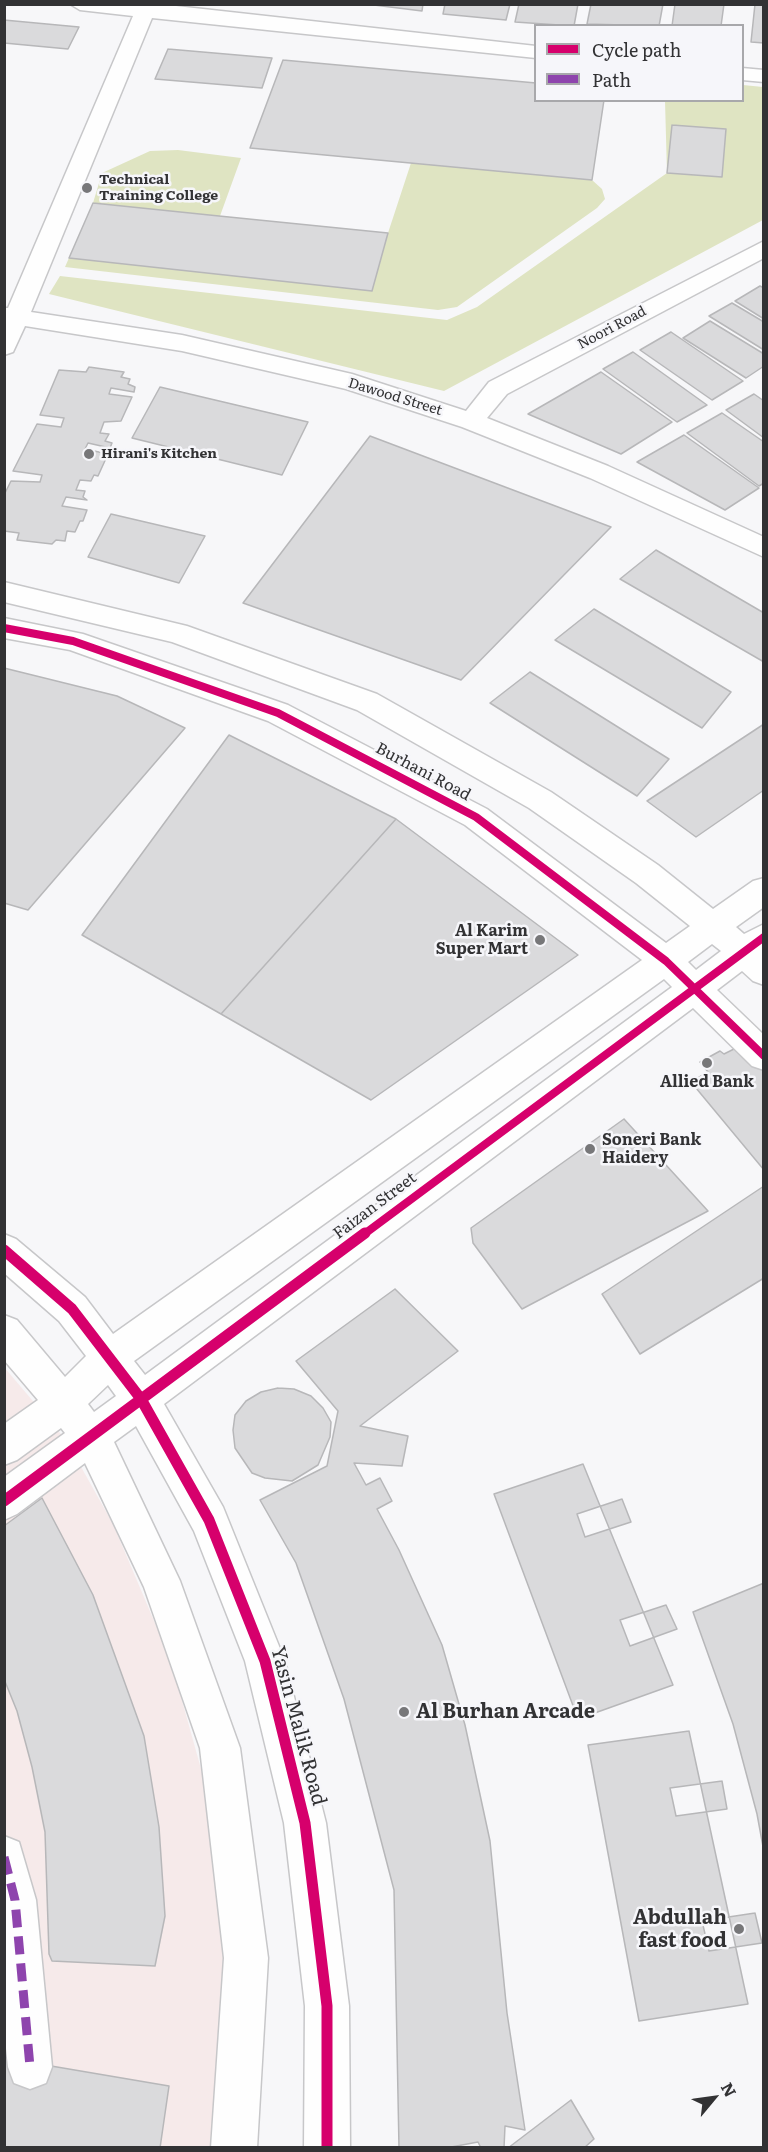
<!DOCTYPE html>
<html>
<head>
<meta charset="utf-8">
<style>
	body { margin:0 }
	#map { position:relative; width:768px; height:2152px; overflow:hidden; background:#f7f7f9; font-family:Literata,serif }
	canvas { display:block }
	.frame { position:absolute; inset:0; border:6px solid #323234; pointer-events:none }
	.legend { position:absolute; left:534px; top:24px; width:210px; height:78px; box-sizing:border-box; background:#f6f6fa; border:2px solid #a8a8ab; margin:0; padding:8px 10px; list-style:none; font-size:18px; color:#323234 }
	.legend li { display:flex; align-items:center; gap:12px; height:30px }
	.legend b { width:30px; border:2px solid #a8a8ab }
	.north { position:absolute; left:684px; top:2068px; width:60px; height:60px; -webkit-text-stroke:4px #f6f6fa; paint-order:stroke; rotate:61deg; font-size:16px; font-weight:700; line-height:24px; text-align:center; color:#323234 }
	.north::after { content:''; display:block; margin:auto; width:21px; height:27px; background:#323234; clip-path:polygon(50% 0,100% 100%,50% 72%,0 100%) }
</style>
</head>
<body>
<div id="map">
<canvas width="768" height="2152"></canvas>
<div class="frame"></div>
<ul class="legend">
<li><b style="height:8px;background:#d6006c"></b>Cycle path</li>
<li><b style="height:8px;background:#8e44ad"></b>Path</li>
</ul>
<div class="north">N</div>
</div>
<script>
const c = document.querySelector('canvas').getContext('2d');
c.lineJoin = 'round';
function paint(path, color) {
  c.fillStyle = color;
  c.fill(path, 'evenodd');
}
function toPath(rows) {
  const path = new Path2D();
  for (const r of rows) {
    path.moveTo(r[0], r[1]);
    for (let i = 2; i < r.length; i += 2) path.lineTo(r[i], r[i + 1]);
  }
  return path;
}
function strokePath(path, color, width, dash) {
  c.strokeStyle = color;
  c.lineWidth = width;
  c.lineCap = dash ? 'butt' : 'round';
  c.setLineDash(dash || []);
  c.stroke(path);
}
function drawText(font, color, halo, rows, align = 'center') {
  c.font = font + ' Literata,serif';
  c.lineWidth = 5;
  c.setLineDash([]);
  c.textBaseline = 'middle';
  c.strokeStyle = halo;
  c.fillStyle = color;
  for (const [text, x, y, turn = 0] of rows) {
    c.save();
    c.translate(x, y);
    c.rotate((+turn || 0) * Math.PI / 180);
    c.textAlign = isNaN(turn) ? turn : align;
    if (halo) c.strokeText(text, 0, 0);
    c.fillText(text, 0, 0);
    c.restore();
  }
}
paint(toPath([
	[4,1367,66,1440,113,1524,171,1661,233,1884,249,2147,5,2147]
]), '#f6eaea');
paint(toPath([
	[743,85,763,87,763,220,444,391,49,294,60,276,447,320,477,307,667,173,665,101,742,100],
	[178,150,241,158,220,216,388,233,411,163,592,180,602,189,605,199,597,208,457,307,438,310,65,267,93,203,102,173,150,151]
]), '#dfe4c2');
const building = toPath([
	[366,4,423,4,422,11,366,4],
	[445,4,510,4,506,20,443,14,445,4],
	[519,4,578,4,574,26,515,22,519,4],
	[591,4,663,4,659,26,587,24,591,4],
	[675,4,724,4,721,26,672,26,675,4],
	[755,4,764,4,764,43,751,42,755,4],
	[4,20,79,27,68,49,4,43,4,20],
	[168,49,272,58,262,88,155,79,168,49],
	[283,60,536,83,536,100,604,100,592,180,250,148,283,60],
	[672,125,726,129,722,177,667,173,672,125],
	[93,203,219,216,388,233,372,291,69,258,93,203],
	[760,286,764,288,764,319,735,301,760,286],
	[732,303,764,322,764,350,709,316,732,303],
	[710,321,764,354,764,366,746,378,683,338,710,321],
	[671,332,743,381,712,400,640,350,671,332],
	[633,352,707,405,677,422,603,369,633,352],
	[89,367,124,372,121,377,130,379,128,384,135,387,134,392,111,388,109,394,132,397,121,421,104,422,100,433,109,434,105,441,112,443,110,448,88,443,85,449,108,454,98,476,94,475,91,481,80,480,76,490,85,491,83,497,87,500,66,497,62,506,87,510,83,521,80,521,75,532,67,531,65,541,56,540,52,544,17,540,19,533,4,531,4,495,11,481,40,482,42,475,13,471,37,424,61,427,64,418,40,415,59,370,86,372,89,367],
	[601,372,672,422,621,454,528,414,601,372],
	[160,387,308,422,282,475,132,438,160,387],
	[754,394,764,401,764,438,726,410,754,394],
	[722,413,764,442,764,483,759,486,687,433,722,413],
	[684,435,759,488,725,510,637,462,684,435],
	[370,436,611,527,461,680,243,603,370,436],
	[111,514,205,536,179,583,88,557,111,514],
	[656,550,764,613,764,662,620,579,656,550],
	[594,609,731,692,702,728,555,640,594,609],
	[4,668,117,696,185,728,28,910,4,903,4,668],
	[530,672,669,759,637,796,490,703,530,672],
	[764,724,764,790,696,837,647,801,764,724],
	[229,735,396,819,221,1014,82,935,229,735],
	[396,819,578,955,371,1100,221,1014,396,819],
	[742,1045,764,1070,764,1170,691,1082,708,1072,700,1062,720,1051,724,1054,742,1045],
	[624,1119,708,1211,522,1309,473,1243,471,1228,624,1119],
	[764,1186,764,1278,640,1354,602,1294,764,1186],
	[395,1289,458,1351,360,1426,408,1436,402,1466,354,1463,366,1485,380,1478,392,1501,377,1509,399,1550,442,1645,465,1725,490,1841,507,2013,525,2130,505,2126,504,2148,481,2148,478,2142,446,2148,399,2148,394,1890,344,1699,296,1563,260,1500,327,1466,338,1411,296,1361,395,1289],
	[278,1388,294,1389,311,1396,323,1408,331,1422,330,1437,318,1465,292,1481,265,1478,252,1473,235,1448,233,1430,235,1415,246,1401,261,1392,278,1388],
	[583,1464,673,1685,578,1719,494,1494,583,1464],
	[42,1498,93,1595,144,1736,159,1827,165,1916,155,1966,52,1961,49,1954,45,1832,32,1767,17,1711,4,1679,4,1526,42,1498],
	[622,1499,631,1522,585,1537,577,1514,622,1499],
	[764,1583,764,1852,757,1814,733,1724,693,1612,764,1583],
	[666,1605,677,1629,630,1646,620,1620,666,1605],
	[689,1731,748,2004,639,2021,588,1745,689,1731],
	[722,1781,727,1809,676,1816,670,1788,722,1781],
	[755,1913,762,1943,709,1951,702,1921,755,1913],
	[4,2058,169,2086,160,2148,4,2148,4,2058],
	[571,2100,594,2139,584,2148,508,2148,571,2100]
]);
paint(building, '#dadadc');
strokePath(building, '#b7b7b9', 1.5);
const minor = toPath([
	[70,4,158,4,536,46,536,58,152,18,31,312,182,335,352,374,466,411,489,382,764,241,764,258,507,394,487,418,608,466,764,537,764,557,590,478,462,427,346,389,182,351,25,326,13,352,4,355,4,308,8,308,133,16,80,10,70,4],
	[742,68,764,70,764,82,742,80,742,68],
	[4,582,187,626,377,694,551,792,658,865,713,909,753,881,764,878,764,907,736,927,744,934,764,924,764,985,753,981,742,971,717,990,764,1035,764,1070,752,1066,693,1008,164,1404,223,1507,285,1661,326,1823,349,2006,350,2148,304,2148,305,2006,284,1823,245,1661,194,1531,136,1426,114,1442,180,1581,240,1748,268,1958,257,2148,211,2148,224,1958,200,1748,144,1587,85,1463,17,1514,4,1520,4,1477,65,1433,61,1428,17,1460,4,1465,4,1424,38,1400,4,1360,4,1315,17,1320,65,1377,86,1356,59,1321,4,1273,4,1234,16,1239,85,1297,113,1334,642,960,465,825,268,721,70,650,4,638,4,618,83,634,288,705,487,809,666,943,690,926,636,883,529,808,357,710,172,642,4,602,4,582],
	[712,944,721,951,696,970,688,962,712,944],
	[664,979,672,987,145,1375,134,1361,664,979],
	[108,1385,116,1396,94,1412,88,1404,108,1385],
	[4,1836,19,1842,36,1900,52,2067,46,2083,30,2089,14,2083,8,2067,4,2030,4,1836]
]);
strokePath(minor, '#c7c7c9', 3);
paint(minor, '#fefefe');
strokePath(toPath([
	[4,1857,15,1900,30,2067]
]), '#8e44ad', 9, [18, 9]);
strokePath(toPath([
	[4,628,73,641,278,713,476,817,666,961,764,1056],
	[363,1235,764,937]
]), '#d6006c', 8);
strokePath(toPath([
	[4,1250,72,1309,141,1399,209,1520,265,1661,305,1823,327,2006,327,2148],
	[4,1501,365,1233]
]), '#d6006c', 11);
for (const [x, y, r, color] of [
	[87,188,6,"#777779"],
	[89,454,6,"#777779"],
	[540,940,6,"#777779"],
	[707,1063,6,"#777779"],
	[590,1149,6,"#777779"],
	[404,1712,6,"#777779"],
	[739,1929,6,"#777779"]
]) {
  const dot = new Path2D();
  dot.arc(x, y, r, 0, 2 * Math.PI);
  c.fillStyle = color;
  c.fill(dot);
  strokePath(dot, '#f6f6fa', 2);
}
drawText('bold 14px', '#323234', '#f6f6fa', [
	["Technical",99,180],
	["Training College",99,196],
	["Hirani's Kitchen",101,454]
], 'left');
drawText('14px', '#323234', '#f6f6fa', [
	["Noori Road",612,328,-28],
	["Dawood Street",395,397,17]
]);
drawText('16px', '#323234', '#f6f6fa', [
	["Burhani Road",423,772,28],
	["Faizan Street",375,1206,-37]
]);
drawText('bold 16px', '#323234', '#f6f6fa', [
	["Al Karim",528,931],
	["Super Mart",528,949],
	["Allied Bank",707,1082,"center"],
	["Soneri Bank",602,1140,"left"],
	["Haidery",602,1158,"left"]
], 'right');
drawText('bold 20px', '#323234', '#f6f6fa', [
	["Al Burhan Arcade",416,1712],
	["Abdullah",727,1918,"right"],
	["fast food",727,1941,"right"]
], 'left');
drawText('20px', '#323234', '#f6f6fa', [
	["Yasin Malik Road",298,1726,75]
]);
</script>
</body>
</html>
